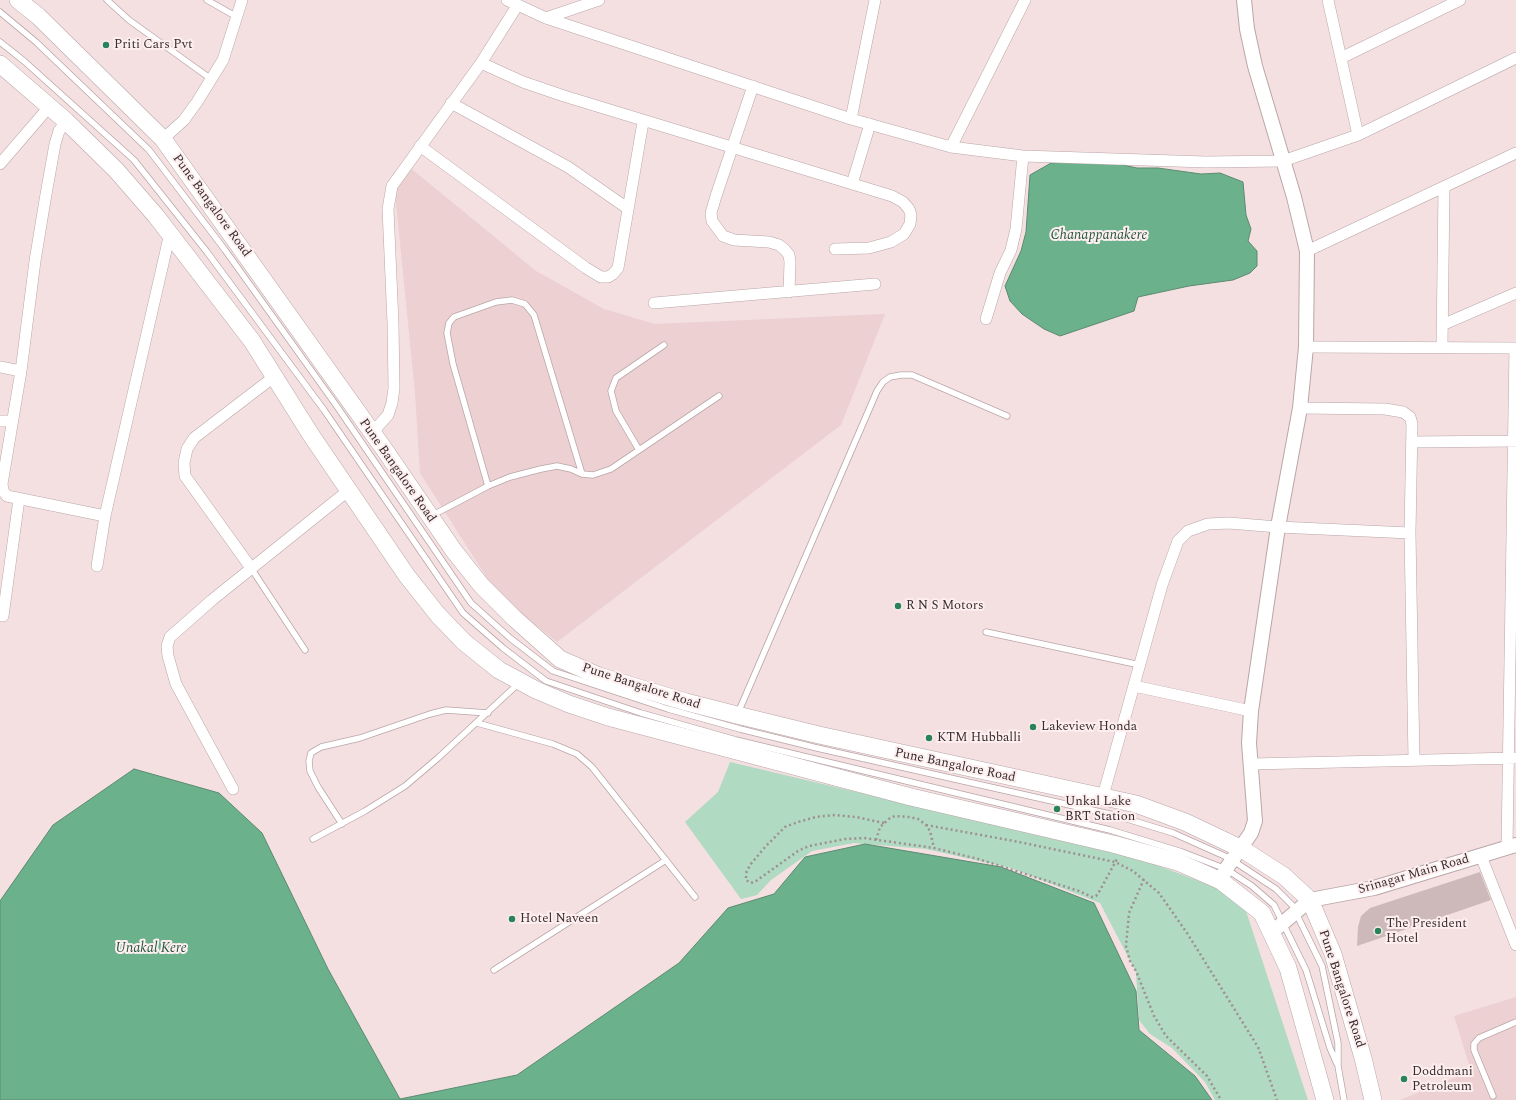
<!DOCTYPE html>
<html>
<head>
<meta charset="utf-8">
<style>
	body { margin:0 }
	canvas { display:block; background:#f4dfe1 }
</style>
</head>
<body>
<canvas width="1516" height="1100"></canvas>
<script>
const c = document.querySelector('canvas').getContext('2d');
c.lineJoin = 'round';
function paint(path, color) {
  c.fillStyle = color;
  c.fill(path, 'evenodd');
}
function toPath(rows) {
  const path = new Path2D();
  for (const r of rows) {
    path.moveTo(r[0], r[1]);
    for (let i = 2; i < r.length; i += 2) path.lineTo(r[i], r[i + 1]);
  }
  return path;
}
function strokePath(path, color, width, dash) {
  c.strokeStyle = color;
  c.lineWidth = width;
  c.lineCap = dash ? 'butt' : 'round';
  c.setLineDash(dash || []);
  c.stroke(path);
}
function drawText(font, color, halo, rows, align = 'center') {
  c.font = font + ' Spectral,serif';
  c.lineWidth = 4;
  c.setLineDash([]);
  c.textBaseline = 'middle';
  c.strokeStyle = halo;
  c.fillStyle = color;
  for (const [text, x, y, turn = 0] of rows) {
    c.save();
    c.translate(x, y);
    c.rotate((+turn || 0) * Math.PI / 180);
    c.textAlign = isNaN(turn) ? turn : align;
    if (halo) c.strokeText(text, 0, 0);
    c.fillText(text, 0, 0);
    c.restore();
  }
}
paint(toPath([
	[408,166,536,271,604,309,655,324,885,314,841,425,557,642,498,595,420,473,415,393,393,173],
	[1516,997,1516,1100,1400,1100,1471,1071,1454,1016]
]), '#ecd0d2');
paint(toPath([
	[730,762,1143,860,1215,887,1246,911,1308,1100,1215,1100,1205,1082,1172,1048,1150,1034,1139,1020,1136,972,1100,903,1011,868,926,849,854,843,812,851,771,880,757,895,741,899,685,822,718,792]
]), '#b0dac2');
const water = toPath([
	[1069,162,1113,163,1137,168,1158,168,1201,174,1220,173,1243,182,1246,215,1251,229,1248,241,1257,251,1257,266,1250,273,1233,280,1189,286,1138,297,1134,311,1060,336,1044,329,1022,314,1010,301,1005,286,1021,251,1026,232,1030,175,1051,163,1069,162],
	[134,769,219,793,262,833,328,969,400,1099,517,1075,679,963,728,908,774,894,805,857,865,844,1001,867,1094,903,1136,991,1139,1030,1195,1076,1212,1100,0,1100,0,901,53,825,134,769]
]);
paint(water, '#6bb28c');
strokePath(water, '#5b8a70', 1);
paint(toPath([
	[1480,872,1491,900,1357,946,1358,927,1361,916,1370,908]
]), '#cdb9ba');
const service = toPath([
	[107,0,129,20,211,79],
	[207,0,237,17],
	[0,12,36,42,149,150,225,250,336,405,471,603,510,638,553,671,668,709,740,729,817,748,1114,815,1173,833,1229,858,1276,889,1292,905,1322,966,1338,1043,1338,1066,1344,1100],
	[0,42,24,61,134,160,207,252,324,410,463,613,503,648,546,681,641,713,736,740,1110,830,1182,852,1226,869,1252,886,1274,905,1306,970,1330,1048,1337,1064],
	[639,450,616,411,611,391,616,378,664,345],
	[488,486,453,364,447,333,449,323,454,317,496,302,512,300,525,304,534,315,582,474],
	[431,516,488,486,510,477,541,469,557,466,571,469,582,474,593,475,611,469,719,396],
	[251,568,305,650],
	[986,632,1140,665],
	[738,713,877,391,883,382,890,377,901,375,912,375,1007,416],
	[477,723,553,744,577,754,592,767,695,897],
	[342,824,318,787,310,771,309,761,311,753,321,747,360,738,430,714,446,710,488,713],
	[313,839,365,811,405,786,438,758,519,683],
	[494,970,666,860],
	[1493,1096,1474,1050,1474,1044,1479,1038,1516,1022]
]);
const minor = toPath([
	[507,0,546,18,851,119,951,147,1023,156,1206,162,1283,161,1358,135,1516,58],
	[1328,0,1358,135],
	[546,18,599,0],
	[1341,58,1460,0],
	[481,63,523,82,564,96,892,196,903,202,909,209,911,215,910,224,904,234,891,242,869,248,835,249],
	[753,86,716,196,711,213,712,221,723,236,734,240,769,242,779,245,785,250,789,255,790,262,789,292],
	[451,103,568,167,627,208],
	[851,119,875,0],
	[66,121,59,131,55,144,45,200,35,261,21,371,2,484,3,491,7,496,105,516],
	[163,139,184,120,197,102,223,60,242,0],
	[420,146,586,268,601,277,608,277,613,274,618,268,643,122],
	[951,147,1025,0],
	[0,164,49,107],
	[852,184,870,124],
	[1307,251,1516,153],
	[654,303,875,284],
	[986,319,1000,273,1011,250,1016,229,1023,156],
	[1442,325,1516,293],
	[1306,347,1516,348],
	[1442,347,1444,187],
	[0,367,21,371],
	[1300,408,1385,409,1403,412,1410,417,1412,424,1410,533,1414,760],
	[0,421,11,421],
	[372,433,388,415,392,403,394,388,393,323,388,209,392,186,481,63,517,6],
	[1413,442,1516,441],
	[97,566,105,516,170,233],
	[251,568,185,476,184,463,187,449,194,438,275,376],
	[3,616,19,499],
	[1134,686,1251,711],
	[1251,764,1516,758],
	[233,789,176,684,168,656,167,646,170,637,212,600,349,490],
	[1103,796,1162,585,1178,541,1188,531,1208,524,1229,523,1278,527,1410,533],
	[1507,847,1515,348],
	[1481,856,1516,945]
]);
const tertiary = toPath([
	[1221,881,1226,869,1251,833,1255,821,1249,743,1251,711,1278,527,1300,408,1306,347,1307,251,1294,197,1255,66,1247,29,1244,0],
	[1271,933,1310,900,1374,888,1516,845]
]);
const primary = toPath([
	[18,0,38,16,163,139,384,449,454,551,481,585,514,618,560,659,599,676,686,702,737,715,819,735,1136,804,1185,822,1242,849,1284,876,1310,900,1333,954,1363,1058,1373,1100],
	[0,64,66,121,116,170,156,216,252,341,311,435,407,576,438,615,464,642,499,670,536,690,569,704,608,717,911,797,1113,844,1178,862,1221,881,1262,913,1288,968,1325,1100]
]);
strokePath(service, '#baa6a8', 7);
strokePath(minor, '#baa6a8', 12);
strokePath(tertiary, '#baa6a8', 16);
strokePath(primary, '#baa6a8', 18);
strokePath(toPath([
	[884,823,856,817,835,815,816,817,798,822,785,827,766,846,750,865,746,873,746,880,751,883,756,881,798,851,809,846,845,839,864,838,934,848,978,859,1079,891,1092,897,1096,896,1099,892,1117,859],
	[926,825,1014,841,1115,862,1133,871,1159,893,1187,933,1258,1047,1277,1100],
	[876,840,880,827,890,818,895,816,909,817,918,819,926,825,930,831,934,848],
	[1144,879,1129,913,1126,946,1130,961,1136,971,1154,1016,1166,1036,1207,1076,1221,1100]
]), '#9e8f90', 2.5, [2, 3]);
strokePath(service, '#fff', 5.5);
strokePath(minor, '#fff', 11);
strokePath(tertiary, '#fff', 14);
strokePath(primary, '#fff', 17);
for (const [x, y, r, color] of [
	[106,45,4,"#288359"],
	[898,606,4,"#288359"],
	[1033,727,4,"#288359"],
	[929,738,4,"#288359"],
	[1057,809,4,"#288359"],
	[512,919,4,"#288359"],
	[1378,931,4,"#288359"],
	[1404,1079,4,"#288359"]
]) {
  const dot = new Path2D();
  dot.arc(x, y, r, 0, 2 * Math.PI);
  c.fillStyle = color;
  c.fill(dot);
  strokePath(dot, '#feeeef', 1.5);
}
drawText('13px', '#352d2e', '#feeeef', [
	["Priti Cars Pvt",114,45],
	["R N S Motors",906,606],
	["Lakeview Honda",1041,727],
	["KTM Hubballi",937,738],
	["Unkal Lake",1065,802],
	["BRT Station",1065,817],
	["Hotel Naveen",520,919],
	["The President",1386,924],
	["Hotel",1386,939],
	["Doddmani",1412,1072],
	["Petroleum",1412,1087]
], 'left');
drawText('13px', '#352d2e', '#feeeef', [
	["Pune Bangalore Road",211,206,54],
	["Pune Bangalore Road",397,471,55],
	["Pune Bangalore Road",641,687,18],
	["Pune Bangalore Road",955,766,12],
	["Srinagar Main Road",1414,875,-16],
	["Pune Bangalore Road",1341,989,72]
]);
drawText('italic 14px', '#21573d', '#feeeef', [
	["Chanappanakere",1099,236],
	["Unakal Kere",151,949]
]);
</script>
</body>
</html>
